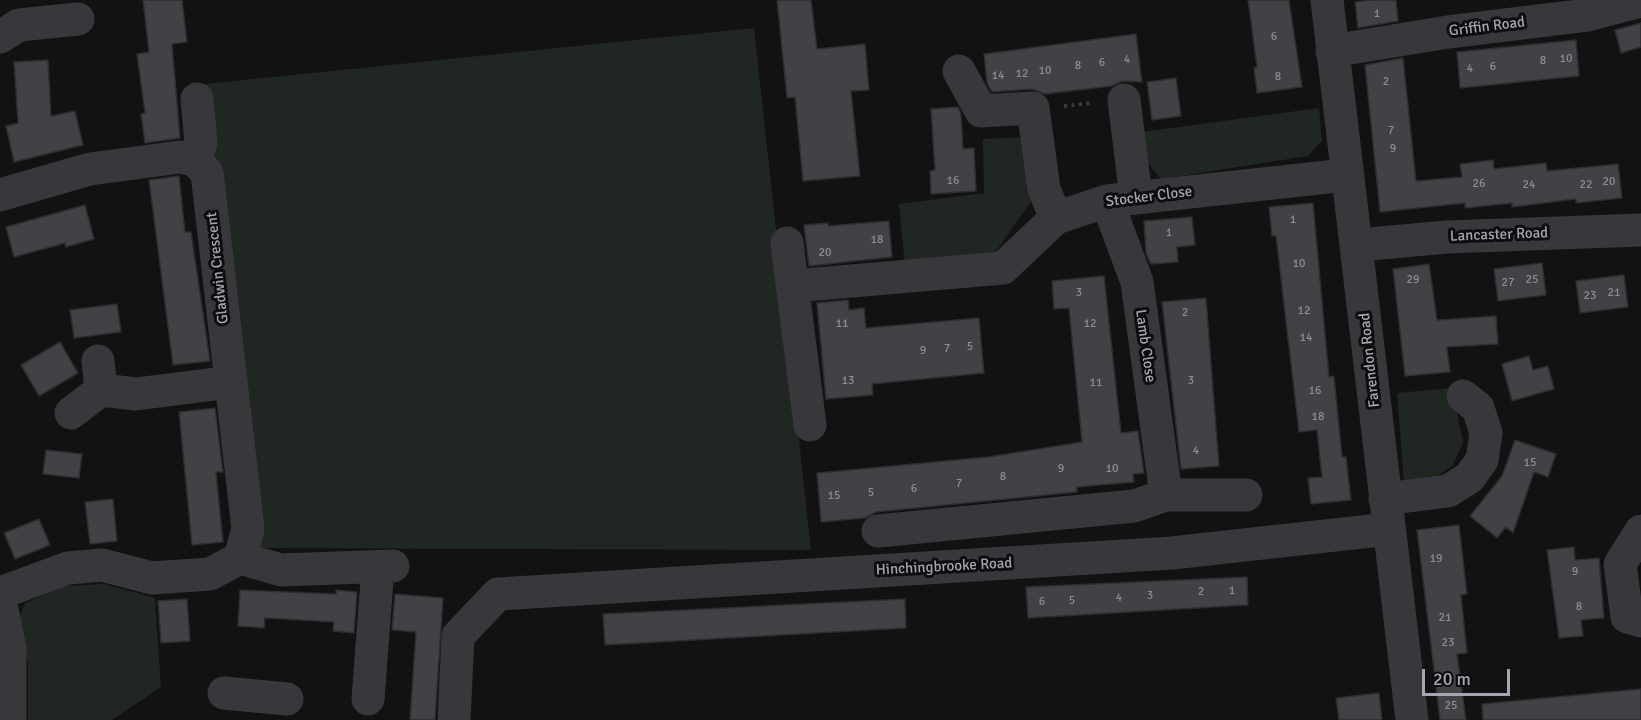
<!DOCTYPE html>
<html>
<head>
<meta charset="utf-8">
<style>
	body { margin:0 }
	#map { position:relative; width:1641px; height:720px; overflow:hidden; background:#121213; font-family:Signika,sans-serif }
	canvas { display:block }
	.scale { position:absolute; left:1422px; top:669px; width:88px; height:27px; box-sizing:border-box; border:3px solid #a5a6b2; border-top:0; padding-left:8px; font-size:18px; line-height:21px; white-space:nowrap; color:#a5a6b2; -webkit-text-stroke:4px #0d0d0e; paint-order:stroke }
</style>
</head>
<body>
<div id="map">
<canvas width="1641" height="720"></canvas>
<div class="scale">20 m</div>
</div>
<script>
const c = document.querySelector('canvas').getContext('2d');
c.lineJoin = 'round';
function paint(path, color) {
  c.fillStyle = color;
  c.fill(path, 'evenodd');
}
function toPath(rows) {
  const path = new Path2D();
  for (const r of rows) {
    path.moveTo(r[0], r[1]);
    for (let i = 2; i < r.length; i += 2) path.lineTo(r[i], r[i + 1]);
  }
  return path;
}
function strokePath(path, color, width, dash) {
  c.strokeStyle = color;
  c.lineWidth = width;
  c.lineCap = dash ? 'butt' : 'round';
  c.setLineDash(dash || []);
  c.stroke(path);
}
function drawText(font, color, halo, rows, align = 'center') {
  c.font = font + ' Signika,sans-serif';
  c.lineWidth = 6;
  c.setLineDash([]);
  c.textBaseline = 'middle';
  c.strokeStyle = halo;
  c.fillStyle = color;
  for (const [text, x, y, turn = 0] of rows) {
    c.save();
    c.translate(x, y);
    c.rotate((+turn || 0) * Math.PI / 180);
    c.textAlign = isNaN(turn) ? turn : align;
    if (halo) c.strokeText(text, 0, 0);
    c.fillText(text, 0, 0);
    c.restore();
  }
}
paint(toPath([
	[754,28,811,550,254,548,204,84],
	[1319,108,1322,141,1308,156,1161,179,1145,160,1142,132],
	[1025,137,1031,202,994,254,905,265,899,204,984,193,983,139],
	[1452,388,1463,443,1452,466,1433,479,1404,481,1397,393],
	[104,584,155,598,161,687,112,720,28,720,28,664,19,618,25,603,66,586]
]), '#202723');
const building = toPath([
	[143,0,182,0,187,42,172,44,180,138,145,143,141,114,145,113,137,54,149,52,143,0],
	[777,0,811,0,817,49,865,44,869,90,851,91,860,176,803,181,795,97,787,98,777,0],
	[1248,0,1289,0,1302,87,1257,93,1254,68,1257,67,1248,0],
	[1371,0,1396,0,1398,21,1358,28,1355,2,1371,0],
	[1641,23,1641,47,1621,53,1615,30,1641,23],
	[1136,34,1142,82,1122,81,1112,86,1045,94,1032,89,992,92,987,83,984,54,1136,34],
	[1576,40,1579,76,1460,88,1457,52,1576,40],
	[1403,58,1416,181,1462,177,1460,164,1493,160,1494,169,1546,163,1547,171,1618,164,1622,198,1576,203,1576,199,1512,207,1512,203,1465,208,1465,203,1380,212,1365,65,1403,58],
	[48,60,51,116,75,111,83,145,14,162,6,126,18,123,14,62,48,60],
	[1176,78,1181,116,1152,120,1147,82,1176,78],
	[958,107,961,114,963,149,974,148,976,191,931,194,930,171,935,170,931,109,958,107],
	[179,176,185,232,191,232,210,361,173,365,149,180,179,176],
	[1313,203,1329,377,1334,376,1342,457,1346,457,1351,500,1311,504,1308,478,1322,477,1317,430,1299,432,1276,236,1272,236,1269,207,1313,203],
	[85,205,94,239,66,247,65,243,14,257,6,227,85,205],
	[1192,217,1195,245,1177,247,1178,262,1151,264,1146,254,1144,221,1192,217],
	[889,221,892,257,809,266,804,225,828,223,828,226,889,221],
	[1542,263,1546,295,1498,301,1494,269,1542,263],
	[1429,264,1437,320,1496,316,1498,344,1447,347,1450,372,1405,376,1393,269,1429,264],
	[1624,275,1628,307,1580,313,1576,281,1624,275],
	[1104,276,1121,433,1138,431,1144,473,1133,474,1134,482,1077,487,1077,492,876,512,865,518,821,522,817,473,988,457,1082,442,1069,308,1054,309,1052,281,1104,276],
	[1206,298,1219,466,1181,469,1162,302,1206,298],
	[848,300,849,310,864,308,866,328,979,318,984,373,872,384,873,395,826,399,817,303,848,300],
	[117,304,121,332,74,338,70,310,117,304],
	[60,342,78,373,39,396,21,365,60,342],
	[1529,356,1533,370,1548,366,1554,389,1512,401,1502,364,1529,356],
	[215,408,223,472,216,472,223,542,192,545,179,412,215,408],
	[1515,440,1556,454,1548,477,1534,472,1513,533,1506,527,1497,538,1470,516,1502,476,1515,440],
	[46,450,82,454,79,478,43,474,46,450],
	[113,499,117,541,90,544,85,502,113,499],
	[39,519,50,545,15,559,4,533,39,519],
	[1459,525,1467,594,1461,595,1467,653,1457,654,1466,720,1440,720,1417,530,1459,525],
	[1574,547,1575,560,1599,558,1604,618,1581,620,1583,636,1559,638,1547,550,1574,547],
	[1247,577,1248,605,1028,618,1026,587,1247,577],
	[240,590,336,594,336,590,357,592,354,633,333,631,334,622,265,618,264,628,238,626,240,590],
	[395,594,443,598,435,720,410,720,416,632,392,630,395,594],
	[187,599,190,641,161,643,158,601,187,599],
	[905,599,906,628,605,645,603,614,905,599],
	[1641,689,1641,720,1483,720,1482,704,1641,689],
	[1379,693,1382,720,1339,720,1336,698,1379,693]
]);
paint(building, '#414146');
strokePath(building, '#2d2c2f', 1.5);
strokePath(toPath([
	[1064,106,1092,103]
]), '#3b3c40', 4, [3, 4.5]);
strokePath(toPath([
	[1327,0,1412,720],
	[0,37,19,25,78,19],
	[1332,51,1448,32,1587,15,1641,1],
	[959,71,981,111,1033,108,1044,189,1056,218],
	[1124,100,1136,197],
	[195,160,201,143,197,99],
	[0,195,90,169,180,157,195,160,207,173,248,529,240,558,210,574,152,578,102,565,68,568,0,593],
	[1107,201,1137,282,1166,495],
	[787,243,810,425],
	[1358,245,1447,237,1641,230],
	[793,286,1003,268,1056,218,1107,201,1346,175],
	[101,390,136,394,231,382],
	[71,413,101,390,98,361],
	[1385,499,1448,491,1469,478,1482,460,1486,433,1478,408,1463,396],
	[878,531,1134,506,1166,495,1246,495],
	[1641,531,1620,564,1627,617,1641,621],
	[240,558,281,570,393,566],
	[0,600,10,648,10,720],
	[224,693,287,699],
	[368,699,378,567],
	[454,720,458,636,498,594,1172,553,1389,529]
]), '#38383c', 33);
drawText('12px', '#8c8d97', null, [
	["1",1377,14],
	["6",1274,37],
	["10",1566,59],
	["4",1127,60],
	["8",1543,61],
	["6",1102,63],
	["8",1078,66],
	["6",1493,67],
	["4",1470,69],
	["10",1045,71],
	["12",1022,74],
	["14",998,76],
	["8",1278,77],
	["2",1386,82],
	["7",1391,131],
	["9",1393,149],
	["16",953,181],
	["20",1609,182],
	["26",1479,184],
	["24",1529,185],
	["22",1586,185],
	["1",1293,220],
	["1",1169,233],
	["18",877,240],
	["20",825,253],
	["10",1299,264],
	["29",1413,280],
	["25",1532,280],
	["27",1508,283],
	["3",1079,293],
	["21",1614,293],
	["23",1590,296],
	["12",1304,311],
	["2",1185,313],
	["11",842,324],
	["12",1090,324],
	["14",1306,338],
	["5",970,347],
	["7",947,349],
	["9",923,351],
	["13",848,381],
	["3",1191,381],
	["11",1096,383],
	["16",1315,391],
	["18",1318,417],
	["4",1196,451],
	["15",1530,463],
	["9",1061,469],
	["10",1112,469],
	["8",1003,477],
	["7",959,484],
	["6",914,489],
	["5",871,493],
	["15",834,496],
	["19",1436,559],
	["9",1575,572],
	["1",1232,591],
	["2",1201,592],
	["3",1150,596],
	["4",1119,598],
	["5",1072,601],
	["6",1042,602],
	["8",1579,607],
	["21",1445,618],
	["23",1448,643],
	["25",1451,706]
]);
drawText('15px', '#a5a6b2', '#0d0d0e', [
	["Griffin Road",1487,27,-7],
	["Stocker Close",1149,197,-7],
	["Lancaster Road",1499,235,-2],
	["Gladwin Crescent",218,268,-96],
	["Lamb Close",1145,346,82],
	["Farendon Road",1370,360,-96],
	["Hinchingbrooke Road",944,567,-3]
]);
</script>
</body>
</html>
